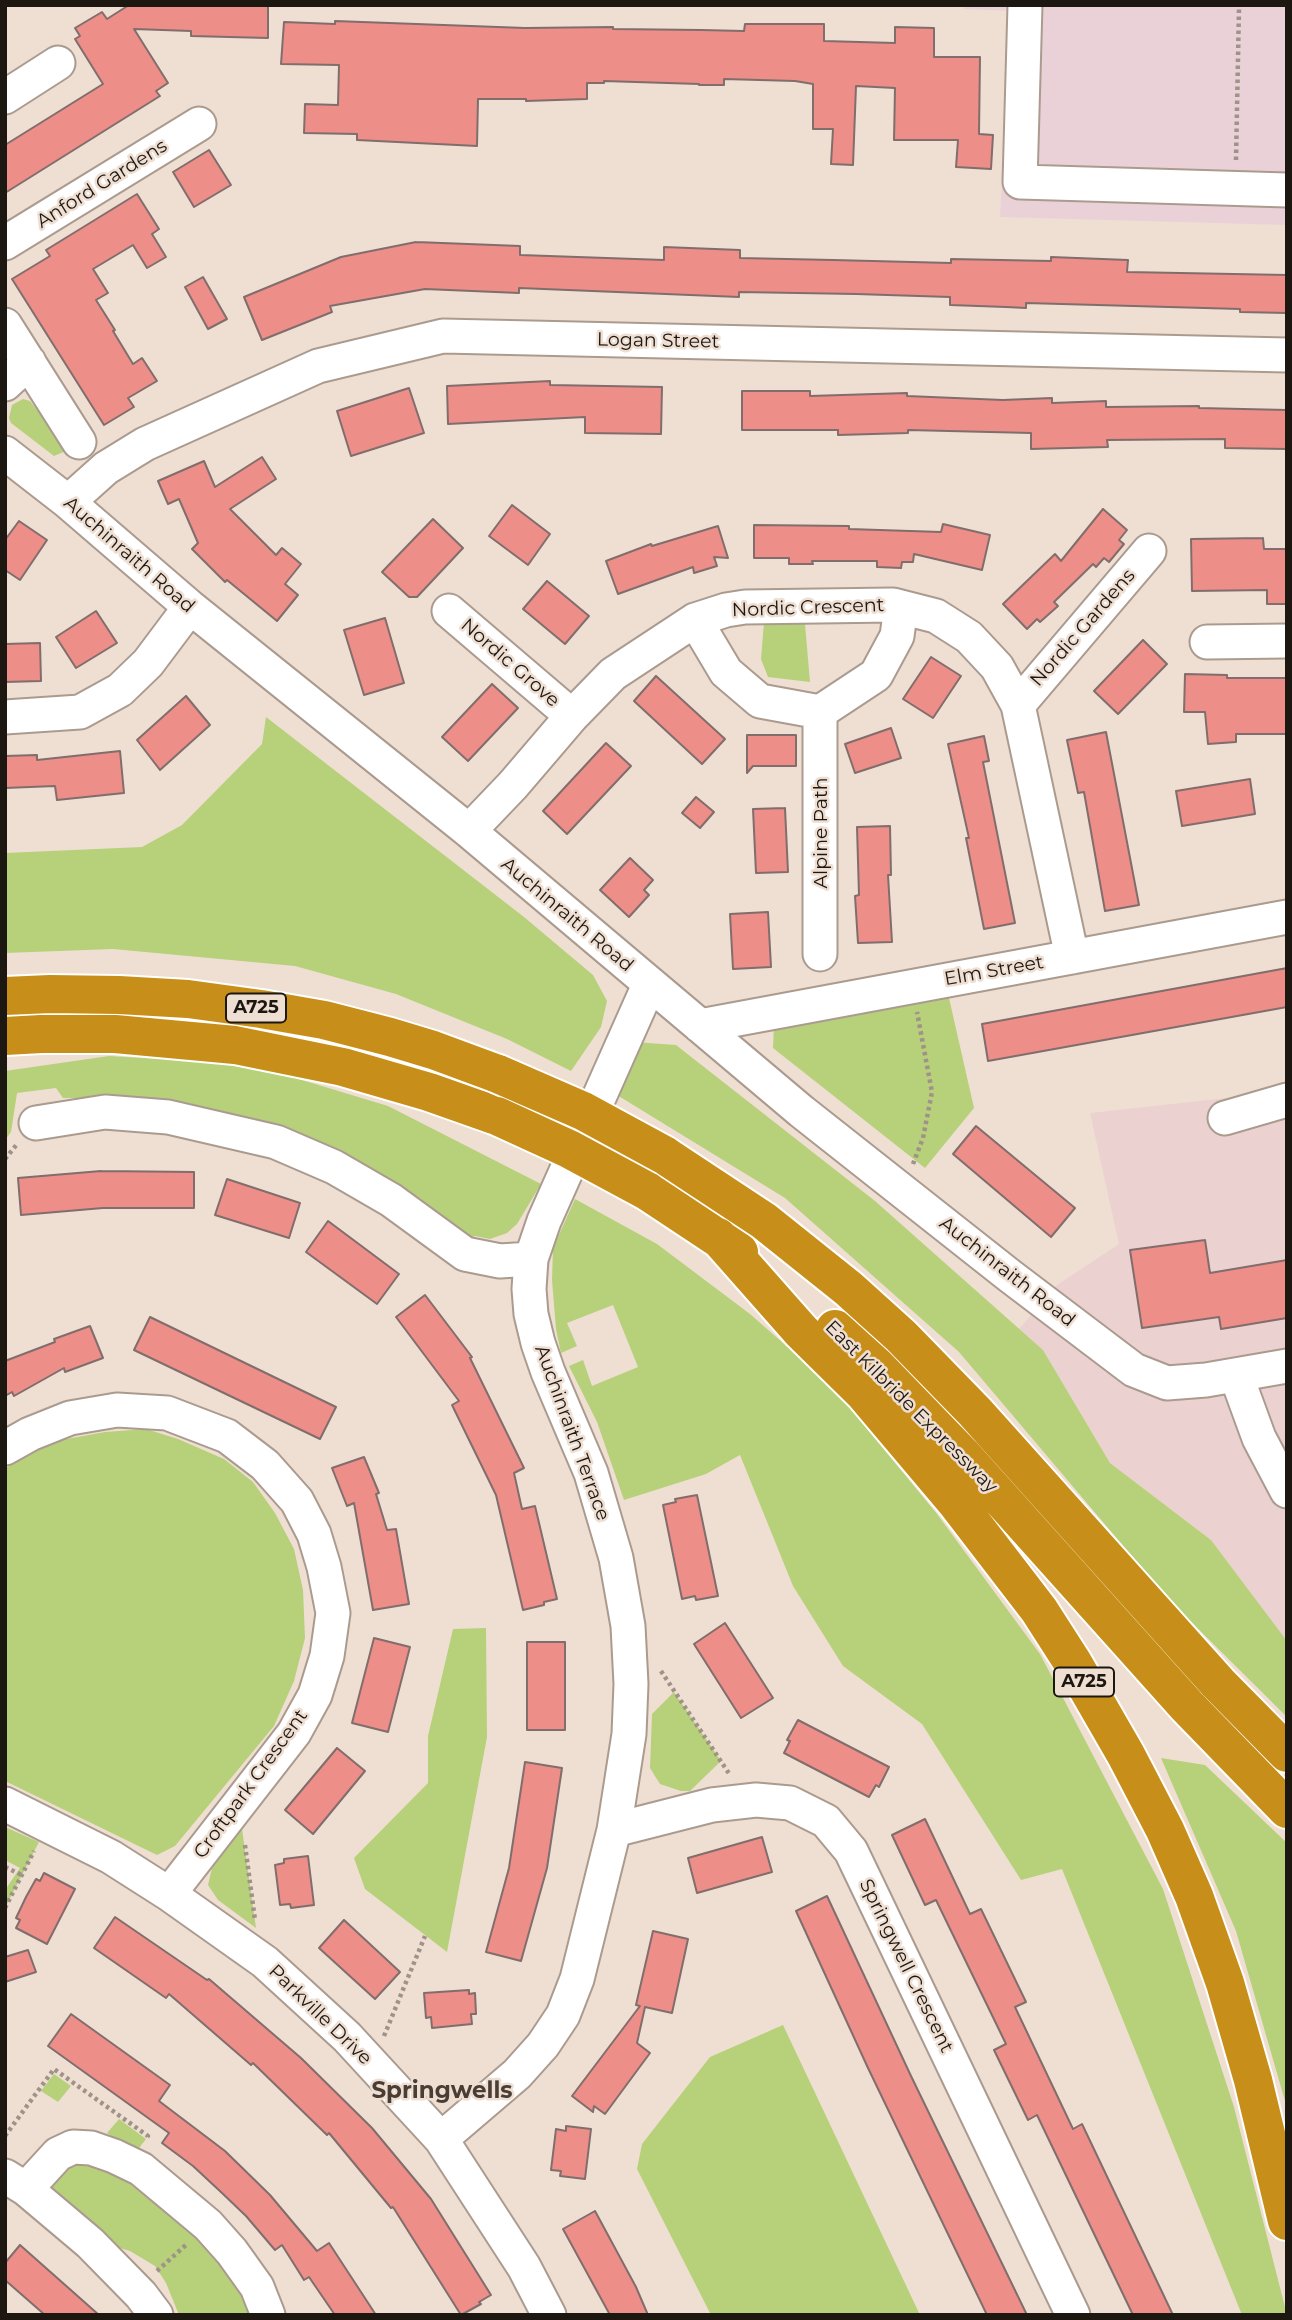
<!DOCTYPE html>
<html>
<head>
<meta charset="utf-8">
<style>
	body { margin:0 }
	#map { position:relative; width:1292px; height:2320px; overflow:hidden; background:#efdfd2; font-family:Montserrat,sans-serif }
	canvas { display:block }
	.frame { position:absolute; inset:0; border:7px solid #1d1712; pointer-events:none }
</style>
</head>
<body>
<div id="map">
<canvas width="1292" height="2320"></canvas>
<div class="frame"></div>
</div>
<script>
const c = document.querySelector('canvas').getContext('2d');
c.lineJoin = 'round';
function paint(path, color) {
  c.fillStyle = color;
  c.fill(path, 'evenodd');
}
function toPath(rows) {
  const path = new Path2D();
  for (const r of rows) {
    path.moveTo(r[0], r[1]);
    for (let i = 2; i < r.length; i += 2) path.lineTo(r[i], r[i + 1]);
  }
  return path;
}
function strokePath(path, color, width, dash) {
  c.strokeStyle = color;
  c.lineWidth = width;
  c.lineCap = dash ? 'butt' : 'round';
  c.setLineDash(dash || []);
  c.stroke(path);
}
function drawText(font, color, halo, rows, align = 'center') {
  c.font = font + ' Montserrat,sans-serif';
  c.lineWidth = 5;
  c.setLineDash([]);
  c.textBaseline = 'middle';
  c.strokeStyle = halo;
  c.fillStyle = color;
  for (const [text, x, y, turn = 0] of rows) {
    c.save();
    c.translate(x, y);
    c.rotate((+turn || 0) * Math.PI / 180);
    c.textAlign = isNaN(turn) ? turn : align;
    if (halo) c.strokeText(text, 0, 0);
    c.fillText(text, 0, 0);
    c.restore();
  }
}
paint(toPath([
	[964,5,1287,5,1287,225,1000,217,1011,11,964,9]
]), '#ead1d7');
paint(toPath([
	[1287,1085,1287,1641,1211,1540,1110,1463,1043,1350,1019,1329,1057,1285,1119,1244,1090,1113,1235,1097]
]), '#ecd1d1');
paint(toPath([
	[23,399,30,401,45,420,52,416,73,448,54,456,11,423,9,418,12,405],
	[764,622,805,624,810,682,768,677,761,659],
	[266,717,524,917,593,975,607,1001,601,1027,571,1071,507,1039,396,994,295,966,113,949,5,953,5,853,142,847,182,825,262,744],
	[949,998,974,1108,925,1168,773,1048,774,1026],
	[634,1042,676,1045,875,1201,1043,1350,1110,1463,1211,1540,1287,1641,1287,1717,1169,1600,959,1352,785,1198,617,1095],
	[109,1056,249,1064,388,1106,541,1184,517,1224,507,1233,490,1239,475,1236,469,1239,299,1142,209,1109,143,1098,63,1098,56,1088,17,1093,11,1132,5,1140,5,1071],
	[575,1199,657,1244,750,1314,832,1386,937,1514,1040,1654,1163,1889,1234,2107,1287,2315,1242,2315,1062,1869,1021,1880,922,1724,843,1666,793,1586,740,1455,706,1474,624,1500,597,1422,569,1366,583,1360,592,1386,638,1367,613,1305,567,1323,577,1346,561,1353,556,1329,552,1280,553,1248],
	[146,1429,178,1439,224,1459,253,1482,275,1513,294,1549,303,1590,305,1638,294,1681,274,1726,175,1846,157,1855,5,1781,5,1469,17,1459,61,1440,105,1432],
	[486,1628,487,1737,447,1952,365,1889,354,1858,428,1783,428,1736,453,1629],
	[674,1692,721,1761,690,1791,681,1791,660,1784,650,1768,652,1714],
	[1161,1758,1205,1765,1287,1843,1287,2108,1236,1931],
	[5,1827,39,1842,5,1908,5,1890,20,1868,5,1860],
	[242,1829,256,1928,218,1900,208,1885,212,1868],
	[783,2025,920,2315,711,2315,637,2169,642,2144,710,2057],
	[54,2074,71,2086,58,2102,41,2091],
	[119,2119,146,2139,136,2152,107,2133],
	[68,2160,114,2165,212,2245,257,2315,179,2315,166,2283,155,2266,130,2251,120,2248,50,2188,51,2180]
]), '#b7d07a');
const building = toPath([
	[129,5,268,5,268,38,191,36,191,31,134,29,168,83,156,91,160,96,5,193,5,145,103,84,75,39,80,36,75,28,102,12,107,19,129,5],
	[335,21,525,28,613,27,613,29,701,30,744,31,745,24,824,24,824,41,895,43,895,27,934,28,934,57,980,57,979,134,993,135,991,169,956,167,958,140,894,140,895,88,856,86,853,165,831,164,833,129,813,129,813,84,795,81,724,79,724,85,699,85,699,84,604,81,604,83,587,83,587,99,526,101,526,99,478,99,477,146,357,140,357,134,304,133,305,104,338,105,339,65,281,64,284,22,335,24,335,21],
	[209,150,231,185,194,207,173,172,209,150],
	[137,194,159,229,152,234,166,257,147,268,133,245,93,269,108,293,96,300,115,330,113,331,133,364,142,358,157,381,128,398,134,407,104,425,12,279,50,256,46,250,137,194],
	[416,242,520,246,520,255,664,260,664,247,740,250,740,258,833,260,951,263,951,259,1051,261,1051,257,1128,260,1127,272,1287,275,1287,313,1240,312,1240,309,1026,303,1026,308,1006,307,950,305,950,297,856,294,739,292,739,297,519,288,519,293,425,289,330,306,332,312,262,340,244,297,341,257,416,242],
	[203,277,227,319,208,329,185,287,203,277],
	[550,381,550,385,662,387,661,434,585,433,585,417,448,424,447,386,550,381],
	[409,388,424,433,351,456,337,411,409,388],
	[742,391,810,391,810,396,907,393,907,396,1003,400,1052,398,1052,403,1106,401,1106,407,1199,406,1199,408,1287,410,1287,449,1225,448,1225,439,1107,440,1108,447,1031,449,1031,433,908,430,908,433,838,435,838,430,742,430,742,391],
	[262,457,276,479,230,509,276,555,282,548,301,564,285,584,298,595,277,621,227,580,225,582,192,549,198,543,179,499,168,504,158,481,204,461,215,487,262,457],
	[512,505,550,534,528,565,489,536,512,505],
	[1103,509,1127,530,1119,540,1124,544,1109,562,1104,558,1096,567,1093,564,1054,602,1058,606,1040,622,1037,619,1027,629,1003,604,1055,554,1061,561,1103,509],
	[433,519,463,548,417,597,409,597,382,572,433,519],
	[19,521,47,540,20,580,5,570,5,540,19,521],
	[943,524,990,535,982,570,914,554,913,562,902,562,901,568,877,567,877,561,812,561,813,564,789,564,789,558,754,558,754,525,849,526,849,529,941,532,943,524],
	[718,526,728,558,714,557,717,566,694,573,693,567,618,594,606,561,651,544,652,546,718,526],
	[1263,538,1264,549,1287,549,1287,604,1267,604,1267,590,1192,591,1191,539,1263,538],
	[547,581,589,616,565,644,523,609,547,581],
	[96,611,117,643,76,668,56,637,96,611],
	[385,618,404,683,364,695,344,630,385,618],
	[1143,640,1167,664,1118,714,1094,691,1143,640],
	[40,643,41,681,5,682,5,644,40,643],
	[931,657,961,676,933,718,903,699,931,657],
	[1185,674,1227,675,1227,678,1287,678,1287,734,1236,734,1236,742,1208,744,1205,712,1184,712,1185,674],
	[656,676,725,739,702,764,634,701,656,676],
	[492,684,518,708,468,761,442,737,492,684],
	[186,696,210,725,160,770,137,740,186,696],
	[891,728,901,758,855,773,845,744,891,728],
	[1106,732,1139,905,1105,911,1084,792,1078,793,1067,740,1106,732],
	[747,735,796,735,796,766,753,766,747,773,747,735],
	[984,736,989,761,983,762,1015,923,984,929,966,838,969,838,948,744,984,736],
	[606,743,631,766,567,834,543,811,606,743],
	[120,751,124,793,57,800,55,786,5,788,5,756,37,755,37,760,120,751],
	[1250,779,1255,814,1182,826,1176,791,1250,779],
	[696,797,714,812,700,828,682,813,696,797],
	[785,808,788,872,756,873,753,809,785,808],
	[890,826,891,875,888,875,892,942,858,943,855,896,859,895,857,827,890,826],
	[630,858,653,880,644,890,649,895,629,917,600,890,630,858],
	[768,912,771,967,733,969,730,914,768,912],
	[1287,968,1287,1007,988,1061,982,1024,1287,968],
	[976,1126,1075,1208,1051,1237,953,1154,976,1126],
	[101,1171,194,1172,194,1208,103,1208,21,1215,18,1178,101,1171],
	[227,1179,300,1203,289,1238,215,1215,227,1179],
	[328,1221,399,1274,377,1304,306,1252,328,1221],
	[1205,1240,1210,1273,1287,1260,1287,1318,1221,1329,1219,1317,1142,1328,1130,1250,1205,1240],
	[425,1295,472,1357,470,1358,524,1468,514,1473,522,1509,535,1506,557,1599,544,1602,544,1605,523,1610,496,1495,452,1405,459,1401,396,1317,425,1295],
	[150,1317,336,1407,320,1439,134,1350,150,1317],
	[90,1326,103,1358,65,1372,64,1368,14,1396,12,1392,5,1396,5,1361,55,1342,54,1339,90,1326],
	[364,1457,379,1493,376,1494,387,1530,396,1529,409,1604,373,1610,354,1503,347,1506,332,1468,364,1457],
	[697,1495,718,1596,696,1600,695,1596,682,1599,663,1505,676,1502,675,1499,697,1495],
	[725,1623,773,1698,741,1718,694,1644,725,1623],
	[374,1638,410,1647,388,1732,352,1723,374,1638],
	[527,1642,565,1642,565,1730,527,1730,527,1642],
	[798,1720,889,1767,879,1787,876,1785,869,1797,784,1753,790,1741,787,1740,798,1720],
	[337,1748,365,1771,313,1834,285,1810,337,1748],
	[525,1762,562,1768,547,1868,521,1961,486,1952,509,1868,525,1762],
	[925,1819,970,1914,981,1909,1026,2002,1015,2007,1073,2129,1082,2124,1173,2315,1133,2315,1037,2115,1028,2120,994,2050,1006,2044,936,1900,925,1905,892,1835,925,1819],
	[762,1837,772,1872,697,1893,688,1858,762,1837],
	[308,1856,314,1905,291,1908,290,1904,280,1905,275,1865,284,1863,284,1859,308,1856],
	[44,1873,75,1889,47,1944,16,1928,20,1920,16,1918,26,1897,36,1879,40,1881,44,1873],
	[827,1896,911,2076,1027,2315,987,2315,868,2068,796,1911,827,1896],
	[115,1917,207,1980,209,1979,301,2058,372,2128,431,2199,491,2295,479,2302,481,2304,461,2315,393,2207,391,2208,329,2133,327,2135,253,2063,251,2065,169,1994,166,1998,94,1948,115,1917],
	[344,1920,400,1972,375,1999,319,1948,344,1920],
	[653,1931,688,1939,672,2013,645,2007,637,2043,650,2053,605,2114,594,2106,593,2112,572,2096,640,2006,636,2005,653,1931],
	[28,1950,36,1972,5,1982,5,1957,28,1950],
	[469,1990,469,1994,475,1993,476,2014,471,2014,472,2024,432,2028,431,2017,426,2018,424,1993,469,1990],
	[71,2014,170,2085,159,2101,225,2151,270,2195,317,2251,329,2243,376,2315,335,2315,309,2277,304,2280,282,2245,275,2250,246,2216,222,2193,193,2166,162,2143,169,2133,48,2046,71,2014],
	[566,2126,591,2129,585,2179,560,2176,561,2171,551,2170,556,2129,566,2131,566,2126],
	[595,2211,636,2287,648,2315,610,2315,563,2229,595,2211],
	[20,2245,99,2315,45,2315,5,2280,5,2263,20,2245]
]);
paint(building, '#ed8e89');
strokePath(building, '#816d6c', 2);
const minor = toPath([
	[1025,5,1020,182,1287,190],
	[5,97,58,63],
	[5,243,199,124],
	[5,325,79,442],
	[5,384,29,362],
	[5,453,68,502,190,607,469,831,801,1111,1010,1276,1134,1370,1167,1383,1206,1380,1287,1366],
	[68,502,106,468,145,444,318,366,443,336,1287,355],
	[449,611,572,716],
	[695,620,726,672,760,701,820,712,876,675,897,636,901,607],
	[1207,642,1287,641],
	[1018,705,1149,551],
	[820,712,820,954],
	[5,717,80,712,120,690,148,663,190,607],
	[469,831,513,785,572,716,613,674,695,620,726,610,745,607,893,605,936,616,969,637,997,667,1018,705,1072,957],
	[700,1026,1287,917],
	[1225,1118,1287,1100],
	[36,1123,105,1112,168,1117,276,1142,334,1167,391,1200,465,1254,500,1261,531,1259],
	[1236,1375,1259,1438,1287,1491],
	[5,1448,30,1434,70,1418,117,1410,167,1413,227,1436,265,1465,297,1501,314,1534,324,1567,333,1613,327,1656,315,1695,294,1733,169,1894],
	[5,1804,111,1857,169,1894,265,1962,347,2037,441,2139,524,2267,549,2315],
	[614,1830,712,1805,756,1800,790,1803,826,1821,851,1851,1073,2315],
	[441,2139,517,2074,543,2045,563,2015,577,1979,614,1830,629,1734,631,1684,628,1626,616,1558,591,1473,548,1372,538,1343,531,1314,529,1289,531,1259,544,1221,649,985],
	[5,2176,26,2189,90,2243,141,2295,156,2315],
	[26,2189,58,2154,73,2147,91,2148,114,2156,141,2169,208,2225,232,2252,257,2287,268,2315]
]);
const highway = toPath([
	[5,996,50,994,119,995,188,999,261,1009,324,1020,390,1037,433,1050,498,1074],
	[5,1036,41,1034,115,1034,235,1045,343,1067,429,1092,497,1116],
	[664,1155,764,1221,849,1289,901,1336,975,1412,1218,1683,1287,1753],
	[647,1191,739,1252],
	[718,1237,801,1331,864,1393,956,1502,1039,1610,1073,1663,1126,1755,1165,1830,1194,1896,1225,1983,1253,2080,1287,2221],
	[835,1329,875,1365,963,1456,1187,1706,1287,1809]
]);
strokePath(minor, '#ab9b8f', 37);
strokePath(highway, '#fff', 42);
strokePath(toPath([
	[1236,160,1239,8],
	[5,1159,18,1143],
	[913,1164,923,1138,932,1092,917,1012],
	[661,1671,730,1775],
	[245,1845,255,1920],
	[5,1867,22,1875],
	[5,1908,34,1851],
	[384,2036,425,1936],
	[5,2136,54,2069,148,2136,145,2139],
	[157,2271,187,2244]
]), '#9f9289', 4.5, [3.5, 3.5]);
strokePath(minor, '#fff', 33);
strokePath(highway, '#c78f1a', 38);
const highwayBridge = toPath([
	[498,1074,583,1111,664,1155],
	[497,1116,569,1149,647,1191]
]);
strokePath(highwayBridge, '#fff', 42, []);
strokePath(highwayBridge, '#c78f1a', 38);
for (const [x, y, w] of [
	[256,1008,60],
	[1084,1682,60]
]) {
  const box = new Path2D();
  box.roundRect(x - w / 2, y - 14.5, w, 29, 5);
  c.fillStyle = '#efdfd2';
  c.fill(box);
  strokePath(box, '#1d1712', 2);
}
drawText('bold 18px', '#1d1712', null, [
	["A725",256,1008],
	["A725",1084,1682]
]);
drawText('19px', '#1d1712', '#efdfd2', [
	["Anford Gardens",102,184,-32],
	["Logan Street",658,341,1],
	["Auchinraith Road",129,555,41],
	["Nordic Crescent",808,608,-2],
	["Nordic Gardens",1083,628,-49],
	["Nordic Grove",510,663,41],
	["Alpine Path",821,833,-90],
	["Auchinraith Road",567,915,40],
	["Elm Street",994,971,-10],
	["Auchinraith Road",1007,1272,38],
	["East Kilbride Expressway",911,1407,45],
	["Auchinraith Terrace",572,1433,70],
	["Croftpark Crescent",251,1784,-54],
	["Springwell Crescent",906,1966,64],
	["Parkville Drive",320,2015,44]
]);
drawText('bold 23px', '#4a3d33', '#efdfd2', [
	["Springwells",442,2091]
]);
</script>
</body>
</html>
